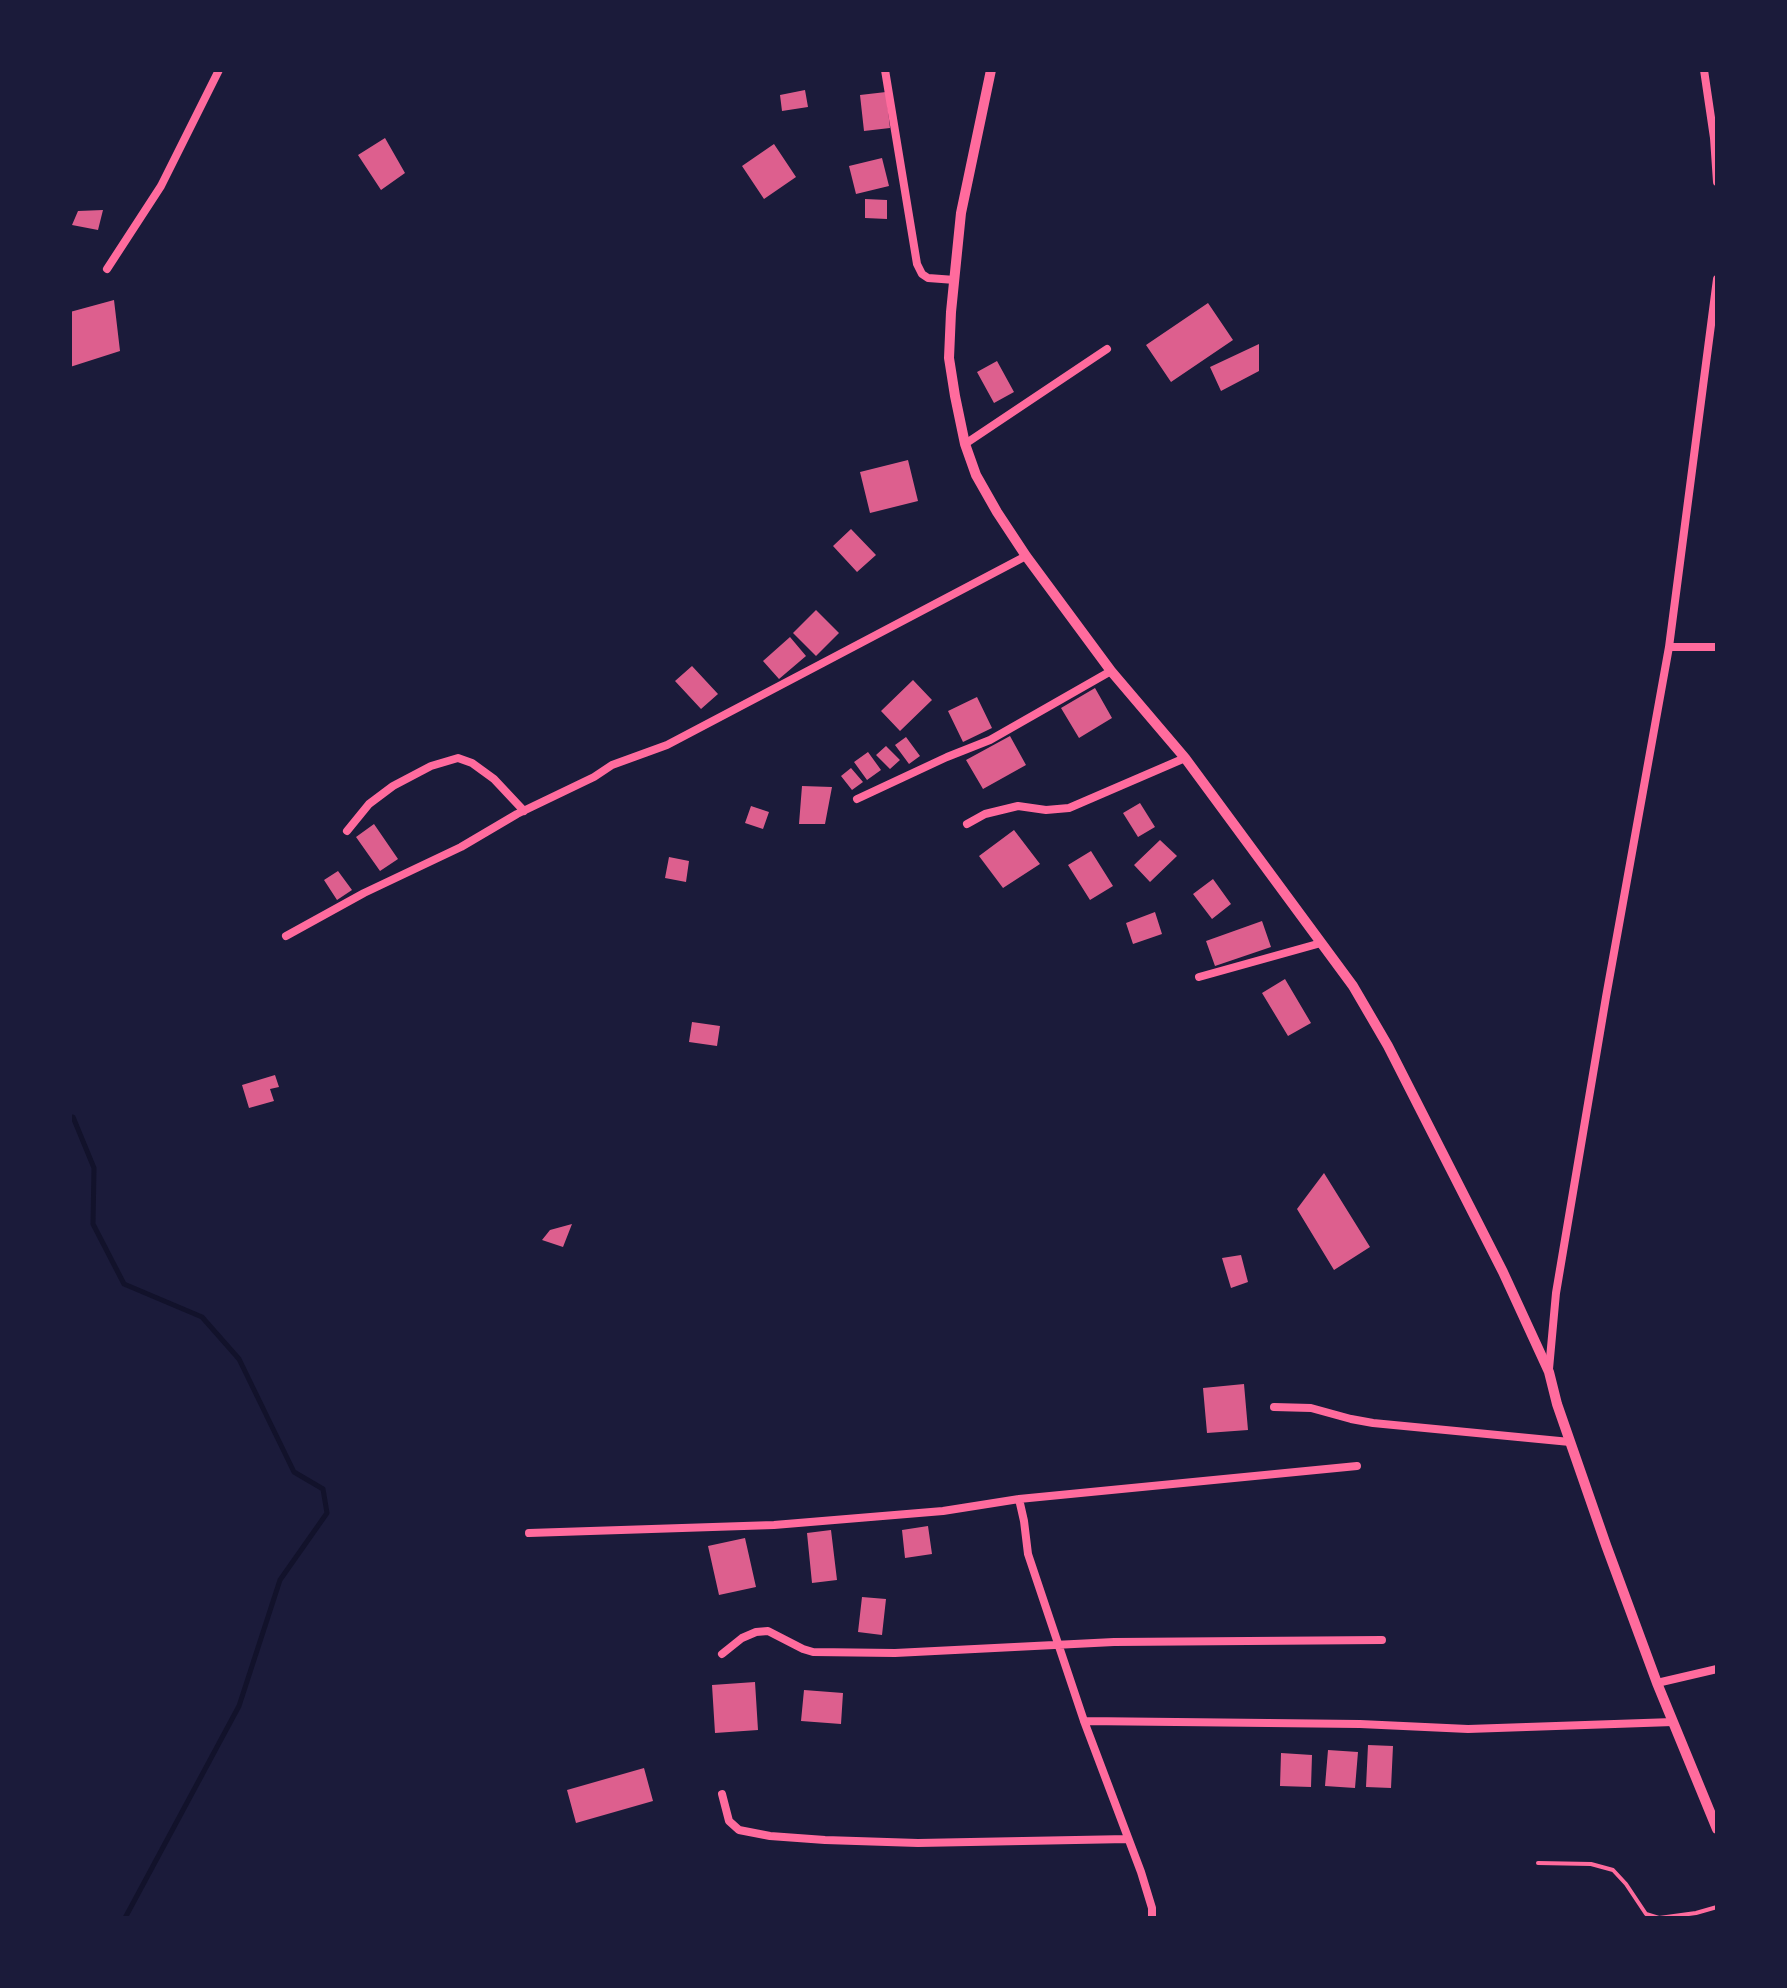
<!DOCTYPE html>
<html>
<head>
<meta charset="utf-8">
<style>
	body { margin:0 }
	#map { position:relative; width:1787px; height:1988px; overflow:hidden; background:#1b1b3a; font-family:Helvetica,sans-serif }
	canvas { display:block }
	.frame { position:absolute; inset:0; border:72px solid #1b1b3a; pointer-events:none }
</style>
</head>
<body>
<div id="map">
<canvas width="1787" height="1988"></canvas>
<div class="frame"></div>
</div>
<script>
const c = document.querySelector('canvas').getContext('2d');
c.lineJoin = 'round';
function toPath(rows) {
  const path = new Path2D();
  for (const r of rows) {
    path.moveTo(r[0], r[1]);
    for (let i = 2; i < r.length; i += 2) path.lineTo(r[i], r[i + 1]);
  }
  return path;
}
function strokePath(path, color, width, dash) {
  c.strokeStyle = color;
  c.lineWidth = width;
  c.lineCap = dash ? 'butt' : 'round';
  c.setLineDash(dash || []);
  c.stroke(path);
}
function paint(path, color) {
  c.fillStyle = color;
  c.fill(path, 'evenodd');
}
strokePath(toPath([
	[70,1117,73,1117,94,1168,93,1224,124,1284,202,1317,239,1359,294,1472,323,1489,327,1513,280,1580,239,1706,125,1918]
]), '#12122b', 5);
paint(toPath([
	[805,90,808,107,782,111,780,95],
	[886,92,890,128,864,131,860,95],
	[385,138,405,173,381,190,358,155],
	[774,144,796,177,764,199,742,166],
	[882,158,889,186,856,194,849,166],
	[865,199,887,200,887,219,865,218],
	[103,210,98,230,72,225,78,211],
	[114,300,120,351,70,367,70,312],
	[1208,303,1233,340,1171,382,1146,345],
	[1259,344,1259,371,1221,391,1210,367],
	[997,361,1014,392,994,403,977,372],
	[908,460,918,501,870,513,860,472],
	[851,529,876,555,857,572,833,546],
	[816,610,839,633,816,656,793,633],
	[790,637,806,656,779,679,763,661],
	[692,666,718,694,701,709,675,681],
	[913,680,932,700,900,731,881,711],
	[1095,688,1112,718,1079,738,1061,708],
	[977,697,992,728,963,742,948,711],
	[1010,736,1026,765,983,789,966,760],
	[906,737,920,756,909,764,895,745],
	[886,746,900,760,890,769,876,755],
	[868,752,881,770,867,780,854,762],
	[851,768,863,782,852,790,841,776],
	[802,786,832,787,825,824,799,824],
	[1140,803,1155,827,1138,837,1123,813],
	[751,806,769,812,763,829,745,823],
	[374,824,398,859,380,871,356,837],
	[1014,830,1040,864,1003,888,979,856],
	[1160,840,1177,856,1150,882,1134,865],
	[1091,851,1113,886,1090,900,1068,865],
	[669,857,689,861,686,882,665,878],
	[338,871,352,890,337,900,324,880],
	[1213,879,1231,904,1212,919,1193,894],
	[1155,912,1162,934,1133,944,1126,923],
	[1262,921,1271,947,1215,966,1206,941],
	[1285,979,1311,1023,1288,1036,1262,993],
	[692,1022,720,1026,717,1046,689,1042],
	[275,1075,279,1087,270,1089,274,1101,249,1108,242,1085],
	[1324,1173,1370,1247,1334,1270,1297,1209],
	[572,1224,563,1247,542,1240,550,1230],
	[1241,1255,1248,1282,1231,1288,1222,1258],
	[1244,1384,1248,1430,1207,1433,1203,1388],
	[928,1526,932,1554,905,1558,902,1530],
	[831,1530,837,1580,812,1583,807,1533],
	[745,1538,756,1587,719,1595,708,1546],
	[862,1597,886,1599,882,1635,858,1632],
	[755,1682,758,1730,715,1733,712,1685],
	[804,1690,843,1693,841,1724,801,1721],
	[1368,1745,1393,1746,1391,1788,1366,1787],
	[1328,1750,1358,1752,1355,1788,1325,1786],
	[1281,1753,1312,1755,1311,1787,1280,1786],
	[644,1768,653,1801,576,1823,567,1790]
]), '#dd5f8e');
strokePath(toPath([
	[1538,1863,1591,1864,1613,1870,1626,1884,1646,1914,1659,1918,1696,1913,1717,1907]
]), '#ff6b9d', 4);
strokePath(toPath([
	[885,70,917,264,922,274,928,278,955,280],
	[1704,70,1714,138,1717,182],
	[107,269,161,186,219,70],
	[965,444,1107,349],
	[1669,647,1717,647],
	[857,799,947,757,990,740,1111,671],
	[967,824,985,814,1018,806,1046,810,1069,808,1185,758],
	[347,831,369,804,393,786,431,766,458,758,472,763,494,779,524,811],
	[286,936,364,893,461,847,517,814,594,777,612,765,667,745,1026,556],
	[1199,977,1321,943],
	[1549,1369,1556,1293,1606,997,1669,647,1717,279],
	[1274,1407,1311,1408,1351,1419,1373,1423,1570,1442],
	[1019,1499,1024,1521,1028,1554,1084,1721,1141,1872,1152,1908,1152,1918],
	[529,1533,774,1525,943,1511,1019,1499,1357,1466],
	[722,1654,742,1638,756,1632,768,1631,803,1649,813,1652,895,1653,1114,1642,1382,1640],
	[1657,1683,1717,1669],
	[1084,1721,1360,1724,1468,1729,1673,1722],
	[722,1794,729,1821,739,1830,770,1836,825,1840,918,1843,1128,1839]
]), '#ff6b9d', 8);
strokePath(toPath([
	[991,70,961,213,951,312,949,358,955,396,965,444,976,475,997,512,1026,556,1111,671,1185,758,1353,986,1388,1046,1503,1272,1549,1372,1557,1404,1606,1545,1657,1683,1717,1829]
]), '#ff6b9d', 10);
</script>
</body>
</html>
